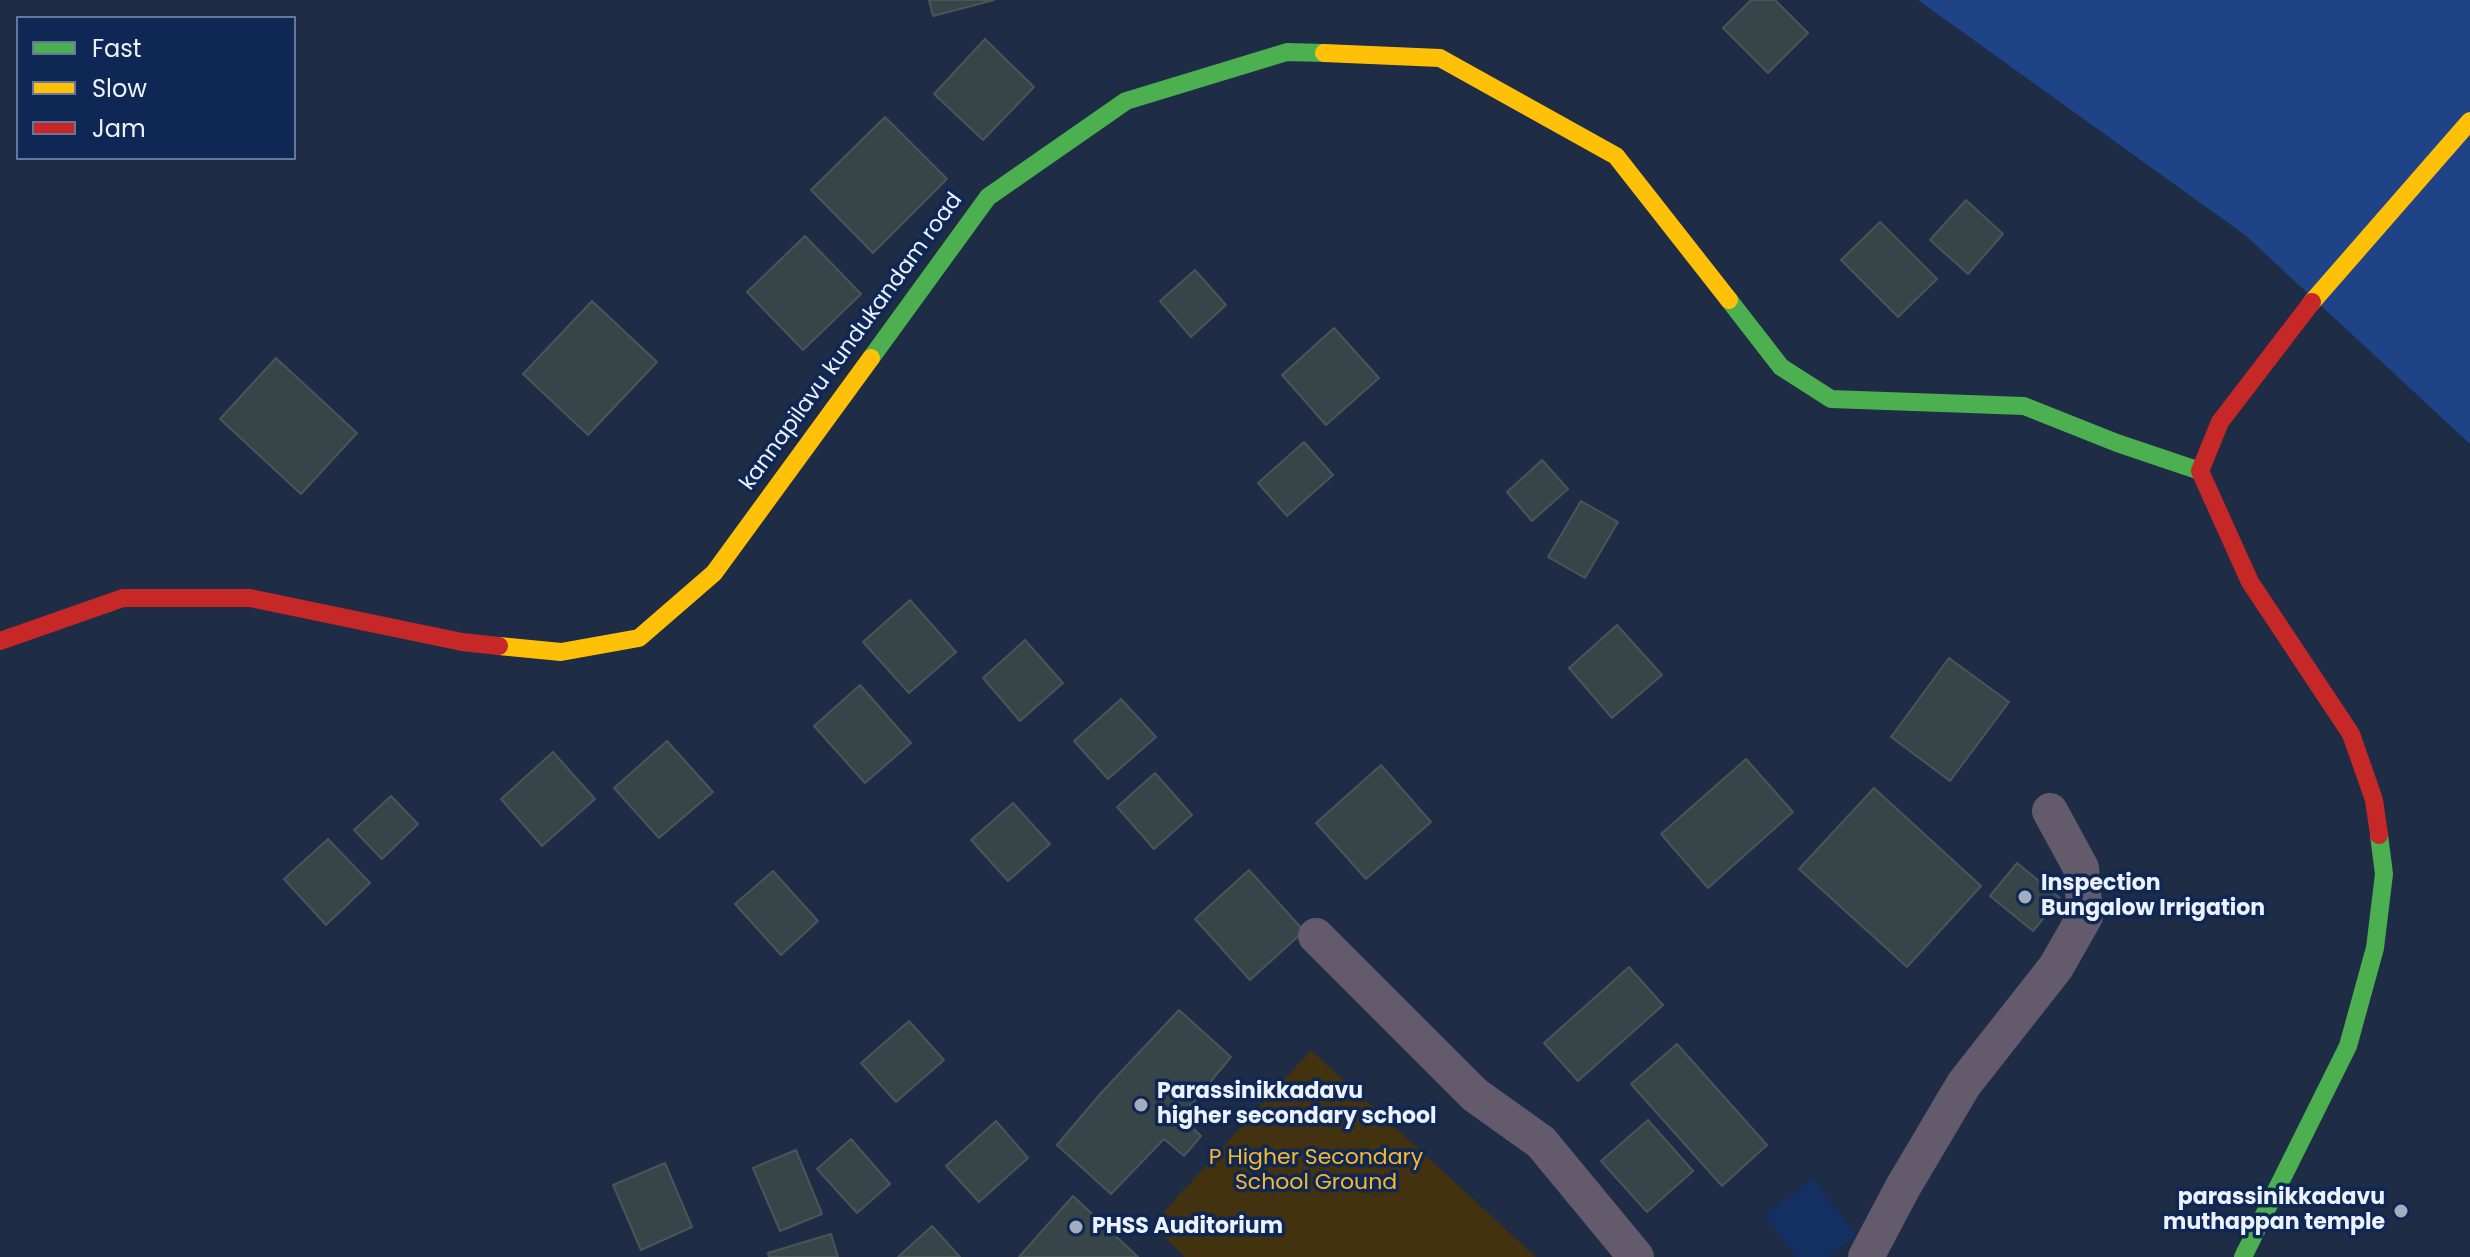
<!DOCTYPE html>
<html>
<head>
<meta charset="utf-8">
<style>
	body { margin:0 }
	#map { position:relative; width:2470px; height:1257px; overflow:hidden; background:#1e2c45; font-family:Poppins,sans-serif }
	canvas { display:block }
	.legend { position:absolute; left:16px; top:16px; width:280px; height:144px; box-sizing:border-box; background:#0e2755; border:2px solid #667899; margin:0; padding:10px 14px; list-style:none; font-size:24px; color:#ebf2fe }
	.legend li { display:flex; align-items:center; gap:16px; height:40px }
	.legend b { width:40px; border:2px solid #667899 }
</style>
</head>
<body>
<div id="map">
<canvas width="2470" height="1257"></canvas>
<ul class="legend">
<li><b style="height:10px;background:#4caf50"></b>Fast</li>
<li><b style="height:10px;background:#ffc107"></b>Slow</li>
<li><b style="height:10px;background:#c62828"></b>Jam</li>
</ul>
</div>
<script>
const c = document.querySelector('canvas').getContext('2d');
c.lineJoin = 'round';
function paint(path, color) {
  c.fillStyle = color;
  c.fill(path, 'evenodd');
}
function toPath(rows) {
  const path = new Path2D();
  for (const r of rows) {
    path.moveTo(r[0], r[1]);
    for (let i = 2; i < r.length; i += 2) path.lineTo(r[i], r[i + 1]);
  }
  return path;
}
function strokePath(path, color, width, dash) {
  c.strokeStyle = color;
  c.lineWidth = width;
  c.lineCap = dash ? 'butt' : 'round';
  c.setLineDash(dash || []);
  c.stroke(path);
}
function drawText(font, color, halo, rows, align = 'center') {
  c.font = font + ' Poppins,sans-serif';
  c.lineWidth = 7;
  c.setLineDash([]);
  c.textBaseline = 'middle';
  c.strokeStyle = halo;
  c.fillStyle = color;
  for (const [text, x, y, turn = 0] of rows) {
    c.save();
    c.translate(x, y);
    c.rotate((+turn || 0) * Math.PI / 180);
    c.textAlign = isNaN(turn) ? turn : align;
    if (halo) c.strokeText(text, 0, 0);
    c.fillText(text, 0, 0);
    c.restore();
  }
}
paint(toPath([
	[1813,1178,1856,1236,1828,1257,1796,1257,1765,1215]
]), '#142f61');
paint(toPath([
	[1311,1050,1536,1257,1185,1257,1152,1225]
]), '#42320f');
paint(toPath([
	[1918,0,2470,0,2470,444,2245,235]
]), '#1e4387');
const building = toPath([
	[929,0,994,0,933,16,929,0],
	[1751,0,1775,0,1808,33,1768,73,1723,28,1751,0],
	[985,39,1034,87,983,140,934,94,985,39],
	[885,117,947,179,873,253,811,190,885,117],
	[1966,200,2003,234,1968,274,1930,240,1966,200],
	[1880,222,1937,279,1898,317,1841,260,1880,222],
	[805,236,861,294,803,350,747,292,805,236],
	[1195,270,1226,305,1191,337,1160,301,1195,270],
	[592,301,657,362,588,435,523,374,592,301],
	[1334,328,1379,378,1326,425,1282,375,1334,328],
	[276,358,357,433,301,494,220,419,276,358],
	[1304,442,1333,475,1287,516,1258,483,1304,442],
	[1542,460,1568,489,1532,521,1507,492,1542,460],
	[1581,501,1618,522,1585,578,1548,557,1581,501],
	[910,600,956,652,909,693,863,642,910,600],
	[1617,625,1662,675,1612,718,1569,668,1617,625],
	[1025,640,1063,683,1020,721,983,678,1025,640],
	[1949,658,2009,702,1950,781,1891,737,1949,658],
	[860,685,911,743,865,783,814,726,860,685],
	[1121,699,1156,737,1108,779,1074,741,1121,699],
	[667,741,713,792,659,838,614,788,667,741],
	[553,752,595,799,542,846,501,799,553,752],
	[1746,759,1793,812,1708,888,1661,834,1746,759],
	[1381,765,1431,822,1366,879,1316,823,1381,765],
	[1155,773,1192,815,1154,849,1117,807,1155,773],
	[1874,788,1981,886,1907,967,1799,869,1874,788],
	[391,796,418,824,382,859,354,830,391,796],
	[1013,803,1050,844,1008,881,971,840,1013,803],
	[328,839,370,883,326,925,284,879,328,839],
	[2017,863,2060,898,2033,931,1990,896,2017,863],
	[1249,870,1304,931,1250,980,1195,919,1249,870],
	[773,871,818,921,781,955,735,904,773,871],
	[1629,967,1663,1005,1578,1081,1544,1043,1629,967],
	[1179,1010,1231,1057,1181,1117,1201,1136,1184,1156,1164,1139,1111,1194,1057,1145,1102,1092,1179,1010],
	[909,1021,944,1060,896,1102,861,1063,909,1021],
	[1677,1044,1767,1145,1722,1186,1631,1084,1677,1044],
	[1648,1120,1693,1171,1647,1212,1601,1161,1648,1120],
	[996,1121,1028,1158,979,1202,946,1166,996,1121],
	[851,1139,890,1184,857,1213,817,1169,851,1139],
	[796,1150,822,1214,780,1231,753,1168,796,1150],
	[665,1163,692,1227,641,1250,613,1185,665,1163],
	[1073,1196,1138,1257,1019,1257,1073,1196],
	[932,1226,960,1257,898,1257,932,1226],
	[831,1234,838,1257,769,1257,768,1253,831,1234]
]);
paint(building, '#384548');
strokePath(building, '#485658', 2);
strokePath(toPath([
	[1316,936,1475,1095,1541,1142,1636,1257],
	[1866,1257,1903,1187,1964,1084,2056,967,2085,916,2081,868,2050,811]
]), '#635a6c', 36);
strokePath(toPath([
	[1729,300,1781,367,1831,399,2024,406,2117,443,2200,471],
	[871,358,988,197,1126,101,1287,52,1324,53],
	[2243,1257,2348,1046,2375,948,2384,874,2379,835]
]), '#4caf50', 18);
strokePath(toPath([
	[1324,53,1440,58,1616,156,1729,300],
	[2312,302,2470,121],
	[499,646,561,652,639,638,714,573,871,358]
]), '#ffc107', 18);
strokePath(toPath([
	[2312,302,2220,422,2200,471,2250,582,2351,734,2374,800,2379,835],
	[0,641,123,598,250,598,462,642,499,646]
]), '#c62828', 18);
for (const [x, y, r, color] of [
	[2025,897,8,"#a3adbd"],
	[1141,1105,8,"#a3adbd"],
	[2401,1211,8,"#a3adbd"],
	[1076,1227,8,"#a3adbd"]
]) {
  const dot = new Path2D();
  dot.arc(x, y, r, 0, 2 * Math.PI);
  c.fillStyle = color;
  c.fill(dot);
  strokePath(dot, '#0e2755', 3);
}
drawText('22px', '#ebf2fe', '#0e2755', [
	["kannapilavu kundukandam road",852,342,-54]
]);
drawText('bold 22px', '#ebf2fe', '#0e2755', [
	["Inspection",2041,884],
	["Bungalow Irrigation",2041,909],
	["Parassinikkadavu",1157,1092],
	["higher secondary school",1157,1117],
	["parassinikkadavu",2385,1198,"right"],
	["muthappan temple",2385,1223,"right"],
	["PHSS Auditorium",1092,1227]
], 'left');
drawText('22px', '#f7b82d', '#0e2755', [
	["P Higher Secondary",1316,1158],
	["School Ground",1316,1183]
]);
</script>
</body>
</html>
